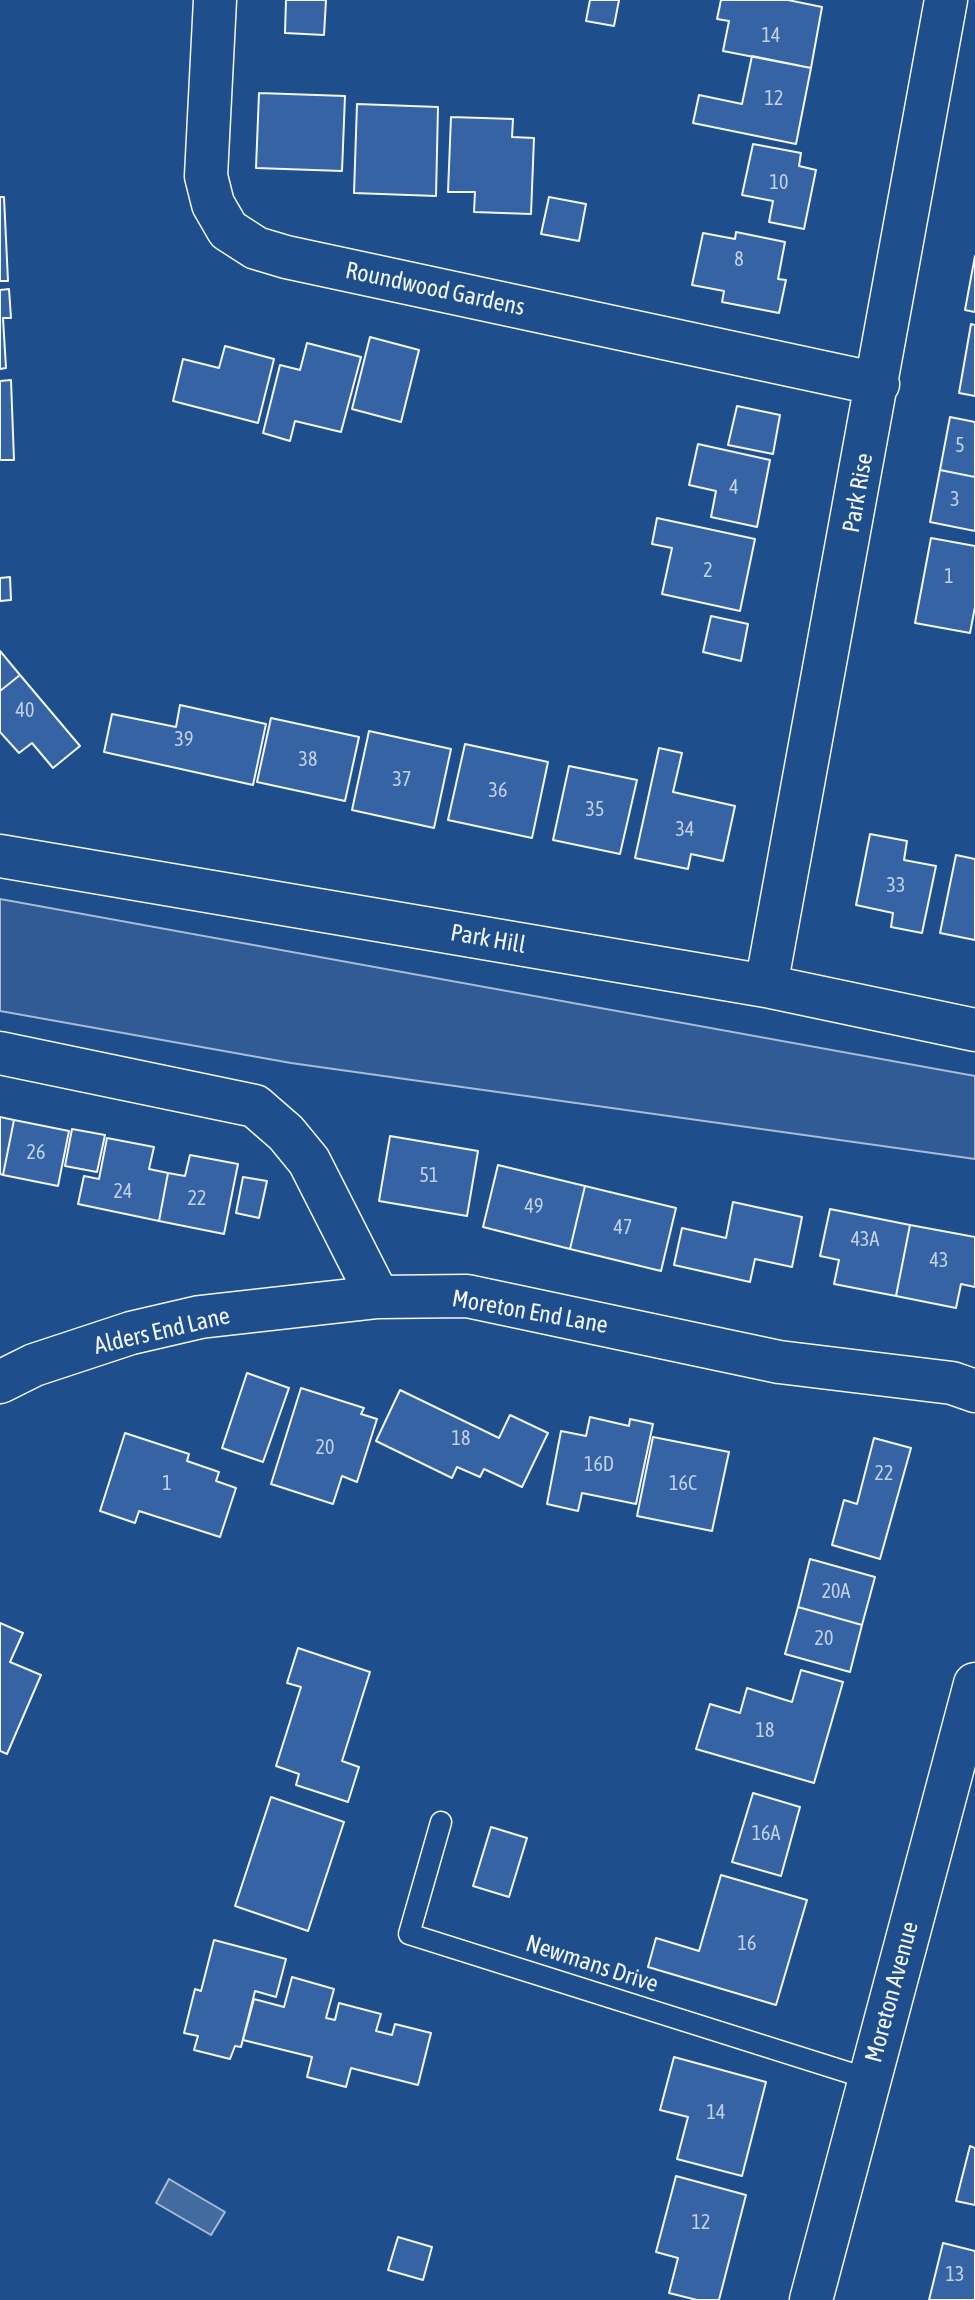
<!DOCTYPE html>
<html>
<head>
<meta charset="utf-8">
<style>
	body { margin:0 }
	canvas { display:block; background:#1f4e8c }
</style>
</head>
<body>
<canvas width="975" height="2300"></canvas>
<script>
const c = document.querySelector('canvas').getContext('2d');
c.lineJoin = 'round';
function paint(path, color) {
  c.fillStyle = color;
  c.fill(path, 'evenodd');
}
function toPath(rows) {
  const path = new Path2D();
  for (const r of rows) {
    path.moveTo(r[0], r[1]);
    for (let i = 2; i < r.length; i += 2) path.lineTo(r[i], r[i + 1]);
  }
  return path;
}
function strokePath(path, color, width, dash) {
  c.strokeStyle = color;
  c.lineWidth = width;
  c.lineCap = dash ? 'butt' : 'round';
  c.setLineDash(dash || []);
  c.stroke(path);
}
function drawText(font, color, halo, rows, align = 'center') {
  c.font = font + ' "Asap Condensed",sans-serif';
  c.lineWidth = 6;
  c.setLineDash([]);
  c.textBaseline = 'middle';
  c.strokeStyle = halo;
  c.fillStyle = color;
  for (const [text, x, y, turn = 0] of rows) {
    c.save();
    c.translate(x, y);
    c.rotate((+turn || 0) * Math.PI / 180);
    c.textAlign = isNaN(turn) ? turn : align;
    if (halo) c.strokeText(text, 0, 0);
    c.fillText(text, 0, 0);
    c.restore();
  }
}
const built = toPath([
	[0,899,975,1076,975,1159,291,1063,0,1011,0,899]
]);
paint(built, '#305b95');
strokePath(built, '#a8bbd7', 2);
const water = toPath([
	[169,2179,225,2212,211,2235,156,2203,169,2179]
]);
paint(water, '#446ba0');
strokePath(water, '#a8bbd7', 2);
const building = toPath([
	[286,0,326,0,324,35,285,33,286,0],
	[590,0,619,0,614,26,586,21,590,0],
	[721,0,788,0,822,7,811,68,723,51,729,21,717,19,721,0],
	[752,56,811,68,796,144,693,123,699,95,742,104,752,56],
	[259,93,345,96,342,171,256,168,259,93],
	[357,104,438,107,436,196,354,193,357,104],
	[451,117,513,119,512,137,534,138,531,214,474,212,475,192,448,192,451,117],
	[753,144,801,153,799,166,816,170,804,229,769,222,773,201,742,195,753,144],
	[0,197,4,197,8,281,0,281,0,197],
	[549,197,586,204,579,241,541,234,549,197],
	[736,232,785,242,778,279,786,280,779,313,722,302,724,291,692,285,703,233,735,239,736,232],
	[975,256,975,312,965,310,975,256],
	[9,289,11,318,3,318,6,368,0,369,0,290,9,289],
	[971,324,975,325,975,396,959,393,971,324],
	[370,337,419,350,401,422,352,409,370,337],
	[307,343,361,357,341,432,295,421,290,441,263,433,280,365,300,370,307,343],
	[225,346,274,359,258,423,173,401,183,359,219,368,225,346],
	[11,380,14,460,0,460,0,381,11,380],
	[737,406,780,415,773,454,728,445,737,406],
	[950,417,975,422,975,477,940,470,950,417],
	[698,444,770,460,757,527,711,517,716,491,689,485,698,444],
	[940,470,975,477,975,531,930,522,940,470],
	[657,518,755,539,740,611,662,594,672,548,652,544,657,518],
	[931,538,975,546,975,607,970,633,915,623,931,538],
	[10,577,11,600,0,601,0,578,10,577],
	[711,616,748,624,741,661,703,652,711,616],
	[0,651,20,675,0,691,0,651],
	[20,675,80,746,53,768,32,743,19,753,0,732,0,691,20,675],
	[180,705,266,724,253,785,104,752,112,714,176,727,180,705],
	[271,718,359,737,345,801,257,782,271,718],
	[369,731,451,749,434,828,352,810,369,731],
	[465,744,548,762,532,838,448,820,465,744],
	[659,748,682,753,673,792,735,806,723,861,691,854,688,869,635,858,659,748],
	[569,766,637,780,620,854,553,840,569,766],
	[870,834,907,841,904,860,936,866,922,933,891,927,893,913,856,905,870,834],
	[956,855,975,859,975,940,940,933,956,855],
	[0,1117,14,1120,3,1175,0,1174,0,1117],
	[14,1120,69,1131,58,1186,3,1175,14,1120],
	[72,1129,105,1135,97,1172,65,1166,72,1129],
	[390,1136,478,1151,467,1216,379,1201,390,1136],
	[107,1138,154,1147,149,1169,168,1173,159,1221,78,1204,84,1176,99,1179,107,1138],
	[190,1155,238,1164,224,1234,159,1221,168,1173,185,1176,190,1155],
	[498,1165,585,1186,570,1249,483,1227,498,1165],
	[243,1177,267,1181,259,1218,236,1213,243,1177],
	[585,1186,676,1208,661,1271,570,1249,585,1186],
	[733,1202,802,1217,792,1267,755,1259,750,1282,674,1265,682,1228,726,1238,733,1202],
	[830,1209,910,1225,896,1296,834,1284,839,1260,820,1256,830,1209],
	[910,1225,975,1237,975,1287,961,1284,956,1308,896,1296,910,1225],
	[247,1373,289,1388,263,1462,222,1448,247,1373],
	[301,1388,364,1408,361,1414,377,1419,357,1482,342,1476,333,1504,271,1484,301,1388],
	[400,1390,499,1438,510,1415,548,1433,522,1487,484,1469,480,1477,457,1467,452,1478,376,1441,400,1390],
	[590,1417,629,1426,630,1419,653,1424,636,1504,582,1493,578,1511,547,1504,561,1431,586,1436,590,1417],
	[125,1433,189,1454,187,1461,219,1472,216,1481,236,1488,220,1537,139,1511,135,1523,100,1511,125,1433],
	[653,1437,729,1452,712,1531,637,1516,653,1437],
	[874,1438,911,1448,880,1559,832,1545,844,1500,857,1504,874,1438],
	[810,1559,875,1577,862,1625,798,1607,810,1559],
	[798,1607,862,1625,850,1672,785,1654,798,1607],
	[0,1623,23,1633,10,1662,41,1675,7,1754,0,1751,0,1623],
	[298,1648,370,1672,342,1761,359,1767,348,1802,296,1785,299,1774,276,1766,301,1687,287,1683,298,1648],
	[801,1670,843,1682,814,1783,696,1749,710,1704,740,1713,747,1688,792,1702,801,1670],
	[753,1793,800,1807,781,1876,732,1862,753,1793],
	[271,1797,344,1822,308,1931,235,1906,271,1797],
	[491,1827,527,1838,509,1897,473,1886,491,1827],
	[721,1875,807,1900,776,2005,648,1967,656,1938,699,1951,721,1875],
	[214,1940,286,1959,276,1997,255,1991,241,2047,235,2046,230,2059,194,2050,198,2036,184,2033,195,1989,201,1991,214,1940],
	[292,1977,334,1989,326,2018,335,2020,339,2003,381,2014,376,2031,392,2035,395,2024,431,2033,418,2085,351,2068,346,2087,307,2077,312,2057,243,2040,254,1999,284,2007,292,1977],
	[674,2057,766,2082,742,2176,677,2159,688,2117,660,2110,674,2057],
	[970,2146,975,2148,975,2205,956,2201,970,2146],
	[676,2176,746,2195,719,2300,697,2300,669,2293,678,2258,656,2252,676,2176],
	[398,2237,432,2247,423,2280,388,2270,398,2237],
	[943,2243,975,2251,975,2300,929,2300,943,2243]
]);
paint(building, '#3563a3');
strokePath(building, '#f2f6ff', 2);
const lane = toPath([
	[441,1822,409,1934,869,2079]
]);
const street = toPath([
	[215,0,206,176,213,204,228,230,256,248,286,257,878,384],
	[0,856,766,986,975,1030],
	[766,986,946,0],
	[0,1053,255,1106,286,1133,309,1161,378,1297],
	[0,1382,34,1365,131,1333,200,1317,378,1297,467,1296,779,1362,952,1383,975,1391],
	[811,2300,975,1684]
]);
strokePath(lane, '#f2f6ff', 23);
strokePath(street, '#f2f6ff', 45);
strokePath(lane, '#1f4e8c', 20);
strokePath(street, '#1f4e8c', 42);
drawText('20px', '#c3d1e8', null, [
	["14",771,36],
	["12",774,99],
	["10",779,183],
	["8",739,260],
	["5",960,446],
	["4",734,488],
	["3",955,500],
	["2",708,571],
	["1",949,577],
	["40",25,711],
	["39",184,740],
	["38",308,760],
	["37",402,780],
	["36",498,791],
	["35",595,810],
	["34",685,830],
	["33",896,886],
	["26",36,1153],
	["51",429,1176],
	["24",123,1192],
	["22",197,1199],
	["49",534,1207],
	["47",623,1228],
	["43A",865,1240],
	["43",939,1261],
	["18",461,1439],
	["20",325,1448],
	["16D",599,1465],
	["22",884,1474],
	["1",167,1484],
	["16C",683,1484],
	["20A",836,1592],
	["20",824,1639],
	["18",765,1731],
	["16A",766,1834],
	["16",747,1944],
	["14",716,2113],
	["12",701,2223],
	["13",955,2275]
]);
drawText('24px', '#f2f6ff', '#1f4e8c', [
	["Roundwood Gardens",435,289,12],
	["Park Rise",858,493,-80],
	["Park Hill",488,939,10],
	["Moreton End Lane",530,1312,10],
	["Alders End Lane",162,1331,-13],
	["Newmans Drive",592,1964,18],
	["Moreton Avenue",892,1992,-75]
]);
</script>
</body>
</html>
